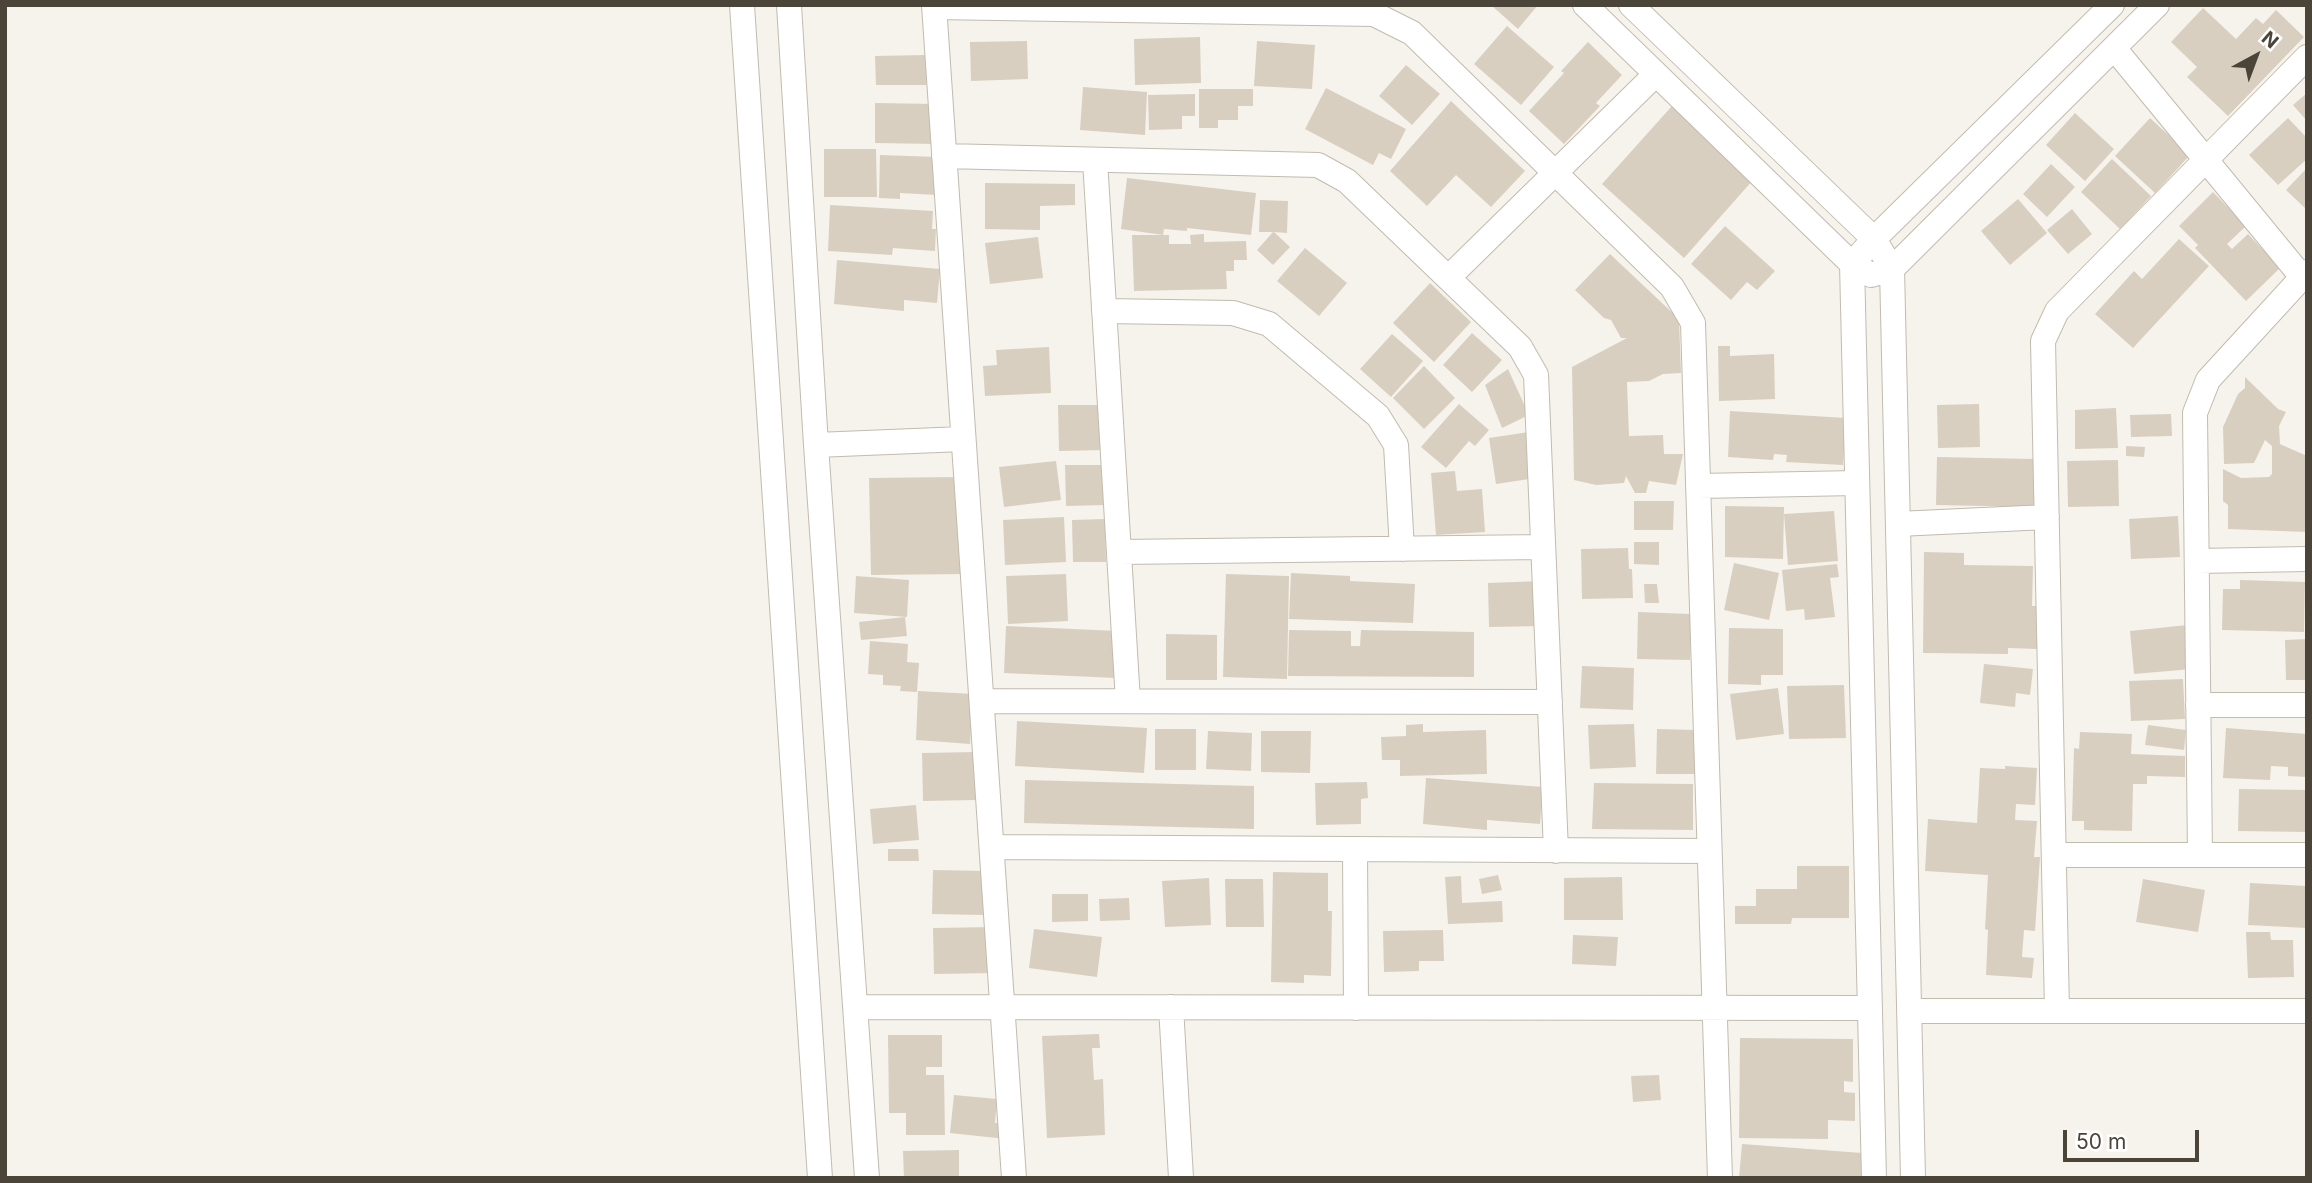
<!DOCTYPE html>
<html>
<head>
<meta charset="utf-8">
<style>
	body { margin:0 }
	#map { position:relative; width:2312px; height:1183px; overflow:hidden; background:#f6f3ec; font-family:Inter,sans-serif }
	canvas { display:block }
	.frame { position:absolute; inset:0; border:7px solid #4b4439; pointer-events:none }
	.north { position:absolute; left:2221px; top:21px; width:70px; height:70px; -webkit-text-stroke:5px #fff; paint-order:stroke; rotate:41deg; font-size:19px; font-weight:700; line-height:28px; text-align:center; color:#4b4439 }
	.north::after { content:''; display:block; margin:auto; width:24px; height:32px; background:#4b4439; clip-path:polygon(50% 0,100% 100%,50% 72%,0 100%) }
	.scale { position:absolute; left:2063px; top:1130px; width:136px; height:32px; box-sizing:border-box; border:4px solid #4b4439; border-top:0; padding-left:9px; font-size:21px; line-height:24px; white-space:nowrap; color:#4b4439; -webkit-text-stroke:5px #fff; paint-order:stroke }
</style>
</head>
<body>
<div id="map">
<canvas width="2312" height="1183"></canvas>
<div class="frame"></div>
<div class="north">N</div>
<div class="scale">50 m</div>
</div>
<script>
const c = document.querySelector('canvas').getContext('2d');
c.lineJoin = 'round';
function paint(path, color) {
  c.fillStyle = color;
  c.fill(path, 'evenodd');
}
function toPath(rows) {
  const path = new Path2D();
  for (const r of rows) {
    path.moveTo(r[0], r[1]);
    for (let i = 2; i < r.length; i += 2) path.lineTo(r[i], r[i + 1]);
  }
  return path;
}
function strokePath(path, color, width, dash) {
  c.strokeStyle = color;
  c.lineWidth = width;
  c.lineCap = dash ? 'butt' : 'round';
  c.setLineDash(dash || []);
  c.stroke(path);
}
paint(toPath([
	[1491,5,1538,5,1518,29],
	[2203,8,2236,39,2256,18,2263,24,2276,10,2304,37,2228,116,2187,77,2197,67,2171,42],
	[1507,26,1554,67,1521,105,1474,64],
	[1200,37,1201,83,1135,85,1134,39],
	[1027,41,1028,79,971,81,970,42],
	[1257,41,1315,45,1312,89,1254,86],
	[1588,42,1622,75,1596,103,1600,106,1564,144,1529,111,1564,73,1561,71],
	[926,55,926,85,876,85,875,56],
	[1406,65,1440,94,1412,125,1379,96],
	[1083,87,1147,92,1145,135,1080,130],
	[1326,88,1406,129,1391,159,1379,153,1373,165,1305,129],
	[1199,89,1253,89,1253,106,1238,106,1238,120,1218,120,1218,128,1199,128],
	[2307,93,2307,121,2293,105],
	[1195,94,1195,116,1182,116,1182,129,1149,130,1148,95],
	[1451,101,1525,171,1491,207,1456,175,1427,206,1390,171],
	[875,103,936,104,936,144,875,143],
	[1672,106,1753,180,1684,258,1602,184],
	[2075,113,2114,149,2085,181,2046,145],
	[2150,118,2190,155,2155,193,2115,156],
	[2288,118,2307,138,2307,159,2278,185,2249,155],
	[824,149,876,149,877,197,824,197],
	[880,155,938,157,937,195,900,193,900,199,879,198],
	[2112,159,2151,196,2120,229,2081,192],
	[2051,164,2075,187,2047,217,2023,194],
	[2307,168,2307,210,2286,190],
	[1127,178,1256,193,1251,235,1187,228,1187,231,1164,229,1163,235,1121,229],
	[985,183,1075,184,1075,205,1040,206,1040,230,985,229],
	[2213,192,2246,226,2227,244,2232,249,2248,234,2280,268,2246,301,2195,248,2198,245,2179,226],
	[2018,199,2047,233,2010,265,1981,231],
	[1260,200,1288,201,1287,233,1274,232,1290,247,1273,265,1257,250,1273,232,1259,232],
	[830,205,933,211,932,229,936,229,935,251,893,248,892,255,828,251],
	[2072,209,2092,234,2068,254,2047,230],
	[1725,226,1775,271,1757,290,1747,282,1731,300,1691,264],
	[1204,234,1204,242,1246,241,1247,260,1234,260,1234,271,1226,271,1227,289,1134,291,1132,235,1169,235,1169,244,1191,244,1190,235],
	[1038,237,1043,278,990,284,985,243],
	[2179,239,2209,266,2133,348,2095,314,2134,271,2142,279],
	[1305,248,1347,283,1319,316,1277,281],
	[1610,254,1679,319,1681,373,1663,374,1649,381,1627,382,1629,436,1663,435,1664,454,1683,454,1676,485,1649,481,1646,493,1635,493,1626,476,1624,483,1596,485,1574,480,1572,367,1627,338,1621,338,1611,320,1604,318,1575,290],
	[837,260,940,269,937,303,904,300,904,311,834,304],
	[1430,283,1471,322,1434,362,1393,323],
	[1472,333,1502,360,1472,392,1443,365],
	[1392,334,1423,361,1391,397,1360,369],
	[1718,346,1730,346,1730,356,1774,354,1775,399,1719,401],
	[1049,347,1051,393,985,396,983,366,997,365,996,350],
	[1424,366,1455,398,1424,429,1393,398],
	[1508,369,1529,415,1502,428,1485,385],
	[2245,377,2278,409,2286,412,2279,426,2280,444,2307,456,2307,532,2228,529,2228,505,2223,501,2223,469,2241,478,2269,477,2272,474,2272,446,2265,440,2254,463,2224,464,2223,427,2238,394,2245,388],
	[1459,404,1489,430,1475,446,1469,441,1446,468,1421,447],
	[1979,404,1980,447,1938,448,1937,405],
	[1058,405,1103,405,1104,450,1059,451],
	[2116,408,2118,448,2075,449,2075,410],
	[1730,411,1846,418,1843,465,1786,462,1787,455,1774,454,1773,460,1728,457],
	[2171,414,2172,436,2131,437,2130,415],
	[1529,432,1536,478,1496,484,1489,438],
	[2126,446,2145,447,2144,457,2126,456],
	[1937,457,2034,459,2034,507,1936,505],
	[2118,460,2119,506,2068,507,2067,461],
	[1056,461,1061,500,1004,507,999,467],
	[1065,465,1104,465,1105,505,1066,506],
	[1455,471,1457,491,1482,489,1485,532,1436,535,1431,473],
	[958,477,963,574,871,575,869,478],
	[1634,501,1674,501,1673,530,1634,530],
	[1725,506,1784,507,1783,559,1725,557],
	[1834,511,1838,561,1788,565,1784,514],
	[2178,516,2180,557,2131,559,2129,519],
	[1064,517,1066,562,1005,565,1003,520],
	[1105,519,1106,562,1073,562,1072,520],
	[1634,542,1659,542,1659,565,1634,564],
	[1628,548,1629,569,1632,569,1633,598,1582,599,1581,549],
	[1924,552,1964,553,1964,565,2033,566,2032,606,2038,606,2037,649,2008,648,2008,654,1923,653],
	[1734,563,1779,573,1769,620,1724,610],
	[1837,564,1839,577,1830,578,1835,617,1805,620,1804,609,1786,611,1782,570],
	[1291,573,1350,576,1350,581,1415,584,1413,623,1289,619],
	[1066,574,1068,621,1008,624,1006,576],
	[1226,574,1289,576,1287,679,1223,677],
	[856,576,909,580,907,617,854,613],
	[2240,580,2305,582,2304,632,2222,630,2223,589,2240,589],
	[1542,581,1543,626,1489,627,1488,583],
	[1644,584,1657,584,1659,603,1645,603],
	[1638,612,1691,614,1690,660,1637,659],
	[905,617,907,636,861,640,859,622],
	[2187,625,2192,669,2134,674,2130,631],
	[1006,626,1118,631,1116,678,1004,673],
	[1729,628,1783,629,1783,675,1761,675,1761,685,1728,684],
	[1289,630,1351,631,1351,646,1360,646,1361,630,1474,632,1474,677,1288,676],
	[1166,634,1217,635,1217,680,1166,680],
	[2307,639,2307,680,2286,680,2285,640],
	[870,641,908,644,907,662,919,663,917,692,900,691,901,686,883,685,883,675,868,674],
	[1984,664,2033,669,2030,695,2016,693,2015,707,1980,703],
	[1582,666,1634,668,1633,710,1580,708],
	[2183,679,2185,719,2131,721,2129,681],
	[1844,685,1846,738,1789,739,1787,686],
	[1778,688,1784,734,1736,740,1730,694],
	[918,691,973,694,970,744,916,740],
	[1017,721,1147,728,1144,773,1015,766],
	[1423,724,1423,732,1486,730,1487,774,1400,776,1400,760,1382,760,1381,737,1406,736,1406,725],
	[1634,724,1636,767,1590,769,1588,725],
	[2148,725,2186,730,2184,750,2145,745],
	[2226,728,2307,734,2307,777,2288,776,2288,767,2271,766,2270,780,2223,778],
	[1155,729,1196,729,1196,770,1155,770],
	[1657,729,1696,730,1695,774,1656,774],
	[1208,731,1252,733,1251,771,1206,769],
	[1261,731,1311,731,1310,773,1261,772],
	[2080,732,2132,734,2131,754,2185,756,2185,777,2147,776,2147,784,2133,784,2132,831,2084,830,2084,821,2072,821,2074,748,2079,749],
	[975,752,976,800,923,801,922,753],
	[2005,766,2037,768,2035,805,2016,804,2015,820,2037,821,2034,857,2040,857,2035,931,2024,930,2022,957,2034,958,2032,978,1986,975,1988,930,1985,929,1988,875,1925,871,1928,819,1977,823,1980,768,2005,769],
	[1426,778,1543,787,1540,824,1487,820,1487,830,1423,824],
	[1025,780,1254,786,1254,829,1024,823],
	[1367,782,1368,798,1361,799,1361,824,1316,825,1315,783],
	[1594,783,1693,784,1693,830,1592,829],
	[2239,789,2307,790,2307,832,2238,831],
	[916,805,919,840,873,844,870,809],
	[888,849,918,849,919,861,888,861],
	[1797,866,1849,866,1849,918,1792,918,1791,924,1735,924,1735,906,1756,906,1756,889,1797,889],
	[933,870,986,871,985,915,932,914],
	[1273,872,1328,873,1328,911,1332,911,1331,976,1304,975,1304,983,1271,982],
	[1498,875,1502,890,1482,894,1479,879],
	[1461,876,1462,903,1502,901,1503,922,1448,924,1445,877],
	[1622,877,1623,920,1564,920,1564,878],
	[1209,878,1211,925,1165,927,1162,881],
	[1225,879,1263,879,1264,927,1226,927],
	[2143,879,2205,890,2198,932,2136,922],
	[2250,883,2307,886,2307,928,2248,925],
	[1052,894,1088,894,1088,921,1052,922],
	[1129,898,1130,920,1100,921,1099,899],
	[996,927,997,973,934,974,933,928],
	[1034,929,1102,937,1097,977,1029,968],
	[1443,930,1444,961,1419,961,1419,971,1384,972,1383,931],
	[2246,932,2270,932,2271,940,2293,940,2294,977,2248,978],
	[1573,935,1618,937,1616,966,1572,964],
	[1099,1034,1100,1048,1092,1048,1094,1080,1103,1079,1105,1135,1047,1138,1042,1036],
	[888,1035,942,1035,942,1067,926,1067,926,1075,944,1075,945,1135,906,1135,906,1113,889,1113],
	[1740,1038,1853,1039,1853,1082,1844,1081,1844,1092,1855,1093,1855,1121,1828,1120,1828,1139,1739,1138],
	[1659,1075,1661,1100,1633,1102,1631,1076],
	[954,1095,997,1099,995,1123,1008,1124,1006,1139,950,1133],
	[1742,1144,1862,1153,1861,1178,1739,1178],
	[959,1150,959,1178,904,1178,903,1151]
]), '#d8cfc1');
const minor = toPath([
	[742,5,820,1178],
	[789,5,816,445,867,1178],
	[934,5,1014,1178],
	[1585,5,1852,264,1871,275,1892,269,2157,5],
	[1631,5,1874,239,1892,269,1913,1178],
	[934,7,1374,14,1412,33,1672,287,1693,323,1720,1178],
	[2114,48,2302,277],
	[944,156,1318,165,1347,181,1520,347,1536,375,1556,851],
	[1095,160,1128,701],
	[1448,278,1656,74],
	[1104,311,1233,313,1269,324,1378,416,1396,445,1402,549],
	[816,445,963,439],
	[1698,486,1857,483],
	[1898,524,2047,517],
	[1119,552,1543,547],
	[2197,561,2307,559],
	[982,701,1550,702],
	[2198,705,2307,705],
	[992,847,1709,851],
	[1355,849,1356,1008],
	[2054,855,2307,855],
	[2200,855,2195,413,2208,380,2307,272],
	[855,1007,1870,1008],
	[1171,1007,1181,1178],
	[1909,1011,2307,1011],
	[2057,1011,2043,341,2057,311,2307,57],
	[1874,1178,1852,264,1874,239,2112,5]
]);
strokePath(minor, '#c2bbae', 26);
strokePath(minor, '#fff', 24);
</script>
</body>
</html>
